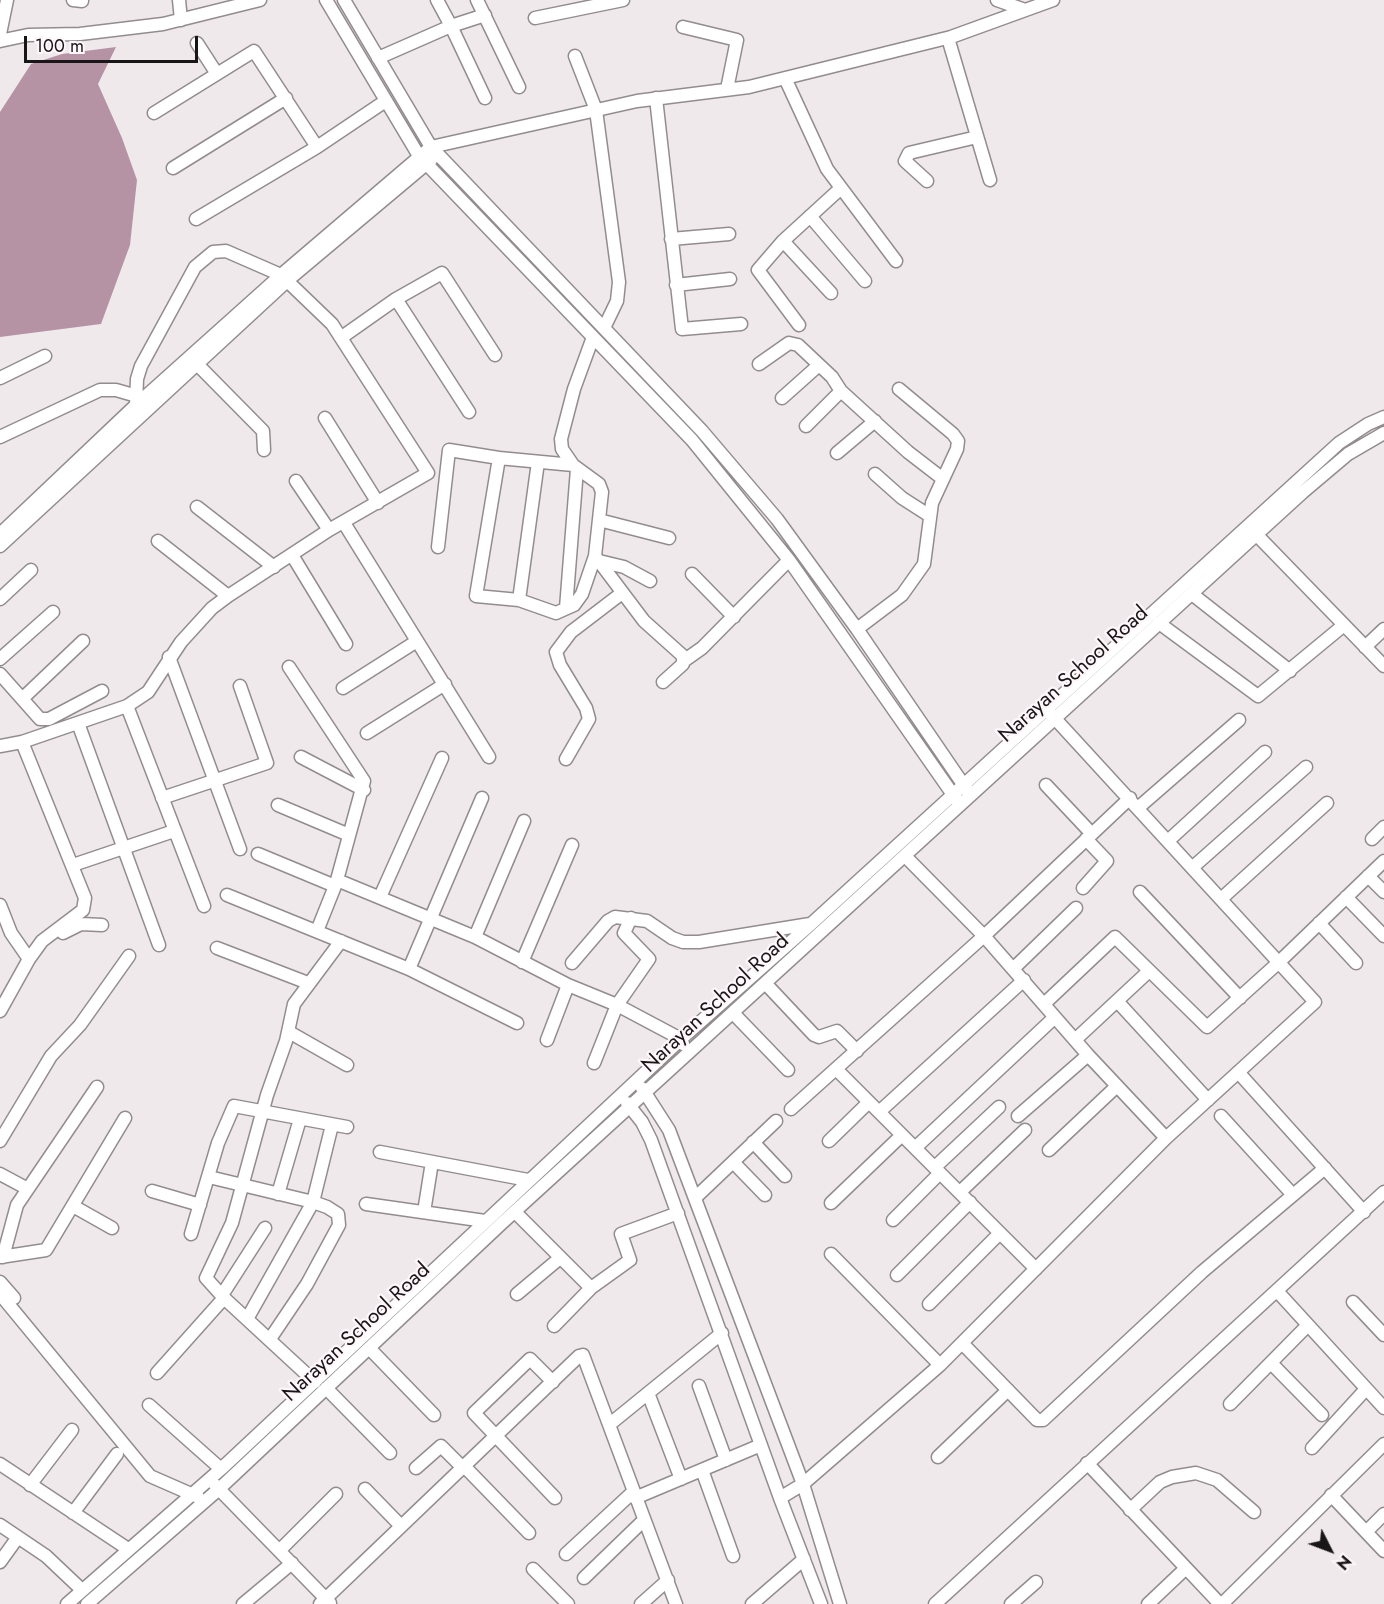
<!DOCTYPE html>
<html>
<head>
<meta charset="utf-8">
<style>
	body { margin:0 }
	#map { position:relative; width:1384px; height:1604px; overflow:hidden; background:#f0e9ec; font-family:Jost,sans-serif }
	canvas { display:block }
	.north { position:absolute; left:1300px; top:1520px; width:60px; height:60px; -webkit-text-stroke:4px #fef6fa; paint-order:stroke; rotate:132deg; font-size:16px; font-weight:700; line-height:24px; text-align:center; color:#191617 }
	.north::after { content:''; display:block; margin:auto; width:21px; height:27px; background:#191617; clip-path:polygon(50% 0,100% 100%,50% 72%,0 100%) }
	.scale { position:absolute; left:24px; top:36px; width:174px; height:27px; box-sizing:border-box; border:3px solid #191617; border-top:0; padding-left:8px; font-size:18px; line-height:21px; white-space:nowrap; color:#191617; -webkit-text-stroke:4px #fef6fa; paint-order:stroke }
</style>
</head>
<body>
<div id="map">
<canvas width="1384" height="1604"></canvas>
<div class="north">N</div>
<div class="scale">100 m</div>
</div>
<script>
const c = document.querySelector('canvas').getContext('2d');
c.lineJoin = 'round';
function paint(path, color) {
  c.fillStyle = color;
  c.fill(path, 'evenodd');
}
function toPath(rows) {
  const path = new Path2D();
  for (const r of rows) {
    path.moveTo(r[0], r[1]);
    for (let i = 2; i < r.length; i += 2) path.lineTo(r[i], r[i + 1]);
  }
  return path;
}
function strokePath(path, color, width, dash) {
  c.strokeStyle = color;
  c.lineWidth = width;
  c.lineCap = dash ? 'butt' : 'round';
  c.setLineDash(dash || []);
  c.stroke(path);
}
function drawText(font, color, halo, rows, align = 'center') {
  c.font = font + ' Jost,sans-serif';
  c.lineWidth = 4.5;
  c.setLineDash([]);
  c.textBaseline = 'middle';
  c.strokeStyle = halo;
  c.fillStyle = color;
  for (const [text, x, y, turn = 0] of rows) {
    c.save();
    c.translate(x, y);
    c.rotate((+turn || 0) * Math.PI / 180);
    c.textAlign = isNaN(turn) ? turn : align;
    if (halo) c.strokeText(text, 0, 0);
    c.fillText(text, 0, 0);
    c.restore();
  }
}
paint(toPath([
	[116,47,98,84,122,138,137,180,130,245,101,324,0,337,0,112,31,64,62,54]
]), '#b593a5');
const minor = toPath([
	[73,0,82,1],
	[179,0,181,20],
	[326,0,419,156,692,440,789,560,956,799],
	[344,0,431,147,702,431,777,519,857,629,967,790],
	[477,0,519,87],
	[997,0,1025,10],
	[485,15,451,26,485,98],
	[535,18,623,0],
	[683,27,737,40,727,89],
	[0,34,7,0],
	[948,38,990,180],
	[0,41,28,35,80,34,163,24,260,0],
	[197,43,217,74],
	[575,56,596,110,619,282,617,301,604,328],
	[378,58,451,26,437,0],
	[785,78,827,169,896,261],
	[656,98,682,329,741,324],
	[154,113,254,51,317,147],
	[173,168,286,98],
	[927,181,905,161,909,153,977,137],
	[810,216,865,281],
	[196,219,317,147,384,102],
	[671,239,729,234],
	[783,241,831,293],
	[676,285,730,279],
	[396,299,469,412],
	[799,325,758,270,783,241,841,188],
	[342,337,396,299,442,273,495,355],
	[593,337,574,389,561,439,562,449,573,465,599,484,602,492,595,556,644,621,683,656,683,664,663,682],
	[193,360,263,431,264,450],
	[759,364,789,343,798,345,832,377,841,391,908,452,943,479],
	[0,378,45,356],
	[782,398,819,365],
	[325,418,378,503],
	[806,426,841,391],
	[0,437,100,390,116,390,137,396],
	[837,453,875,421],
	[499,458,476,596,519,600],
	[538,462,519,600,556,613,574,605,582,594,595,556],
	[875,474,902,498,930,516],
	[296,481,329,530],
	[197,507,274,567],
	[599,520,669,538],
	[344,523,489,757],
	[1251,529,1384,666],
	[0,534,136,405,281,275,431,147,637,101,749,87,951,37,1053,0],
	[158,541,228,596],
	[0,546,288,280,431,160],
	[438,547,449,450,499,458,573,465],
	[292,555,346,644],
	[599,561,624,567,650,581],
	[692,574,734,617],
	[1192,594,1290,671],
	[0,599,31,570],
	[566,608,577,469],
	[1159,623,1258,696,1344,625],
	[857,629,902,595,924,564,932,503,957,449,958,441,953,434,899,389],
	[1365,647,1384,629],
	[169,657,240,849],
	[0,659,53,612],
	[685,660,702,648,789,560],
	[289,667,364,781,337,880,475,937,568,985,617,1005,681,1039,683,1044],
	[0,674,40,719,49,719,102,691],
	[343,688,417,641],
	[23,698,83,641],
	[127,706,204,906],
	[78,723,159,945],
	[367,733,445,684],
	[22,742,85,898,83,910,42,941,29,959],
	[0,746,22,742,127,706,148,692,181,642,212,608,228,596,329,530,428,473,332,324,281,275,226,251,213,252,195,267,141,366,137,379,136,405],
	[301,757,364,790],
	[566,759,589,719,586,708,560,665,556,652,571,632,622,593],
	[1046,785,1092,834],
	[162,798,267,763,240,686],
	[278,805,349,835],
	[1139,807,1239,720],
	[1372,839,1384,827],
	[1169,840,1265,752],
	[258,854,335,886],
	[905,856,984,936,1088,1055,1166,1138],
	[73,865,174,831],
	[1193,867,1306,767],
	[1368,876,1384,892],
	[1083,888,1107,861,1086,839],
	[1140,892,1240,998],
	[227,895,409,969,517,1023],
	[380,897,442,758],
	[1346,897,1384,936],
	[1221,899,1327,803],
	[0,905,11,933,29,959,0,1011],
	[1319,923,1356,963],
	[317,931,337,881],
	[63,933,81,924,102,925],
	[475,937,524,821],
	[217,948,308,983],
	[522,962,572,845],
	[572,963,608,921,615,917,647,921,672,938,683,942,699,942,810,924],
	[1014,968,1076,908],
	[409,969,482,798],
	[766,984,814,1035,819,1037,837,1031,857,1051],
	[1117,1001,1208,1100],
	[1044,1004,1115,937,1207,1027,1278,963,1384,861],
	[734,1014,788,1070],
	[289,1032,347,1065],
	[1076,1039,1149,971],
	[547,1040,568,985],
	[594,1063,617,1005,649,959,624,933,631,918],
	[837,1070,1036,1269],
	[1238,1072,1364,1212],
	[642,1088,669,1130,803,1484,840,1604],
	[627,1103,642,1122,651,1140,780,1498,821,1604],
	[791,1109,984,936,1130,798],
	[879,1112,1024,980],
	[1018,1116,1088,1055],
	[1221,1116,1293,1195],
	[0,1141,51,1056,80,1025,129,956],
	[829,1141,869,1102],
	[753,1142,785,1176],
	[915,1148,1055,1017],
	[1049,1150,1117,1086],
	[380,1152,528,1180],
	[733,1162,765,1195],
	[935,1167,999,1107],
	[0,1174,28,1189],
	[209,1177,313,1202,327,1207,338,1214,339,1225,307,1284,270,1339],
	[152,1191,200,1205],
	[960,1192,1025,1130],
	[278,1194,300,1119],
	[695,1198,776,1121],
	[831,1203,902,1135],
	[366,1204,485,1221],
	[73,1206,112,1228],
	[424,1212,432,1162],
	[515,1212,591,1288,630,1260,621,1234,678,1213],
	[893,1220,940,1173],
	[191,1234,218,1143,234,1106,347,1127],
	[831,1254,940,1365],
	[0,1257,46,1250,125,1118],
	[3,1257,17,1205,97,1087],
	[897,1275,970,1202],
	[0,1282,14,1298],
	[1277,1291,1384,1408],
	[0,1294,150,1476,198,1497],
	[517,1294,560,1258],
	[222,1295,265,1228],
	[224,1298,206,1278,232,1223,267,1095,286,1041,294,1004,341,941],
	[1353,1302,1384,1335],
	[929,1304,1000,1233],
	[247,1319,313,1202,332,1125],
	[554,1326,591,1288],
	[962,1343,1037,1420,1043,1420,1202,1272,1325,1168],
	[369,1348,434,1415],
	[1271,1363,1322,1415],
	[157,1373,224,1298,315,1382],
	[553,1382,530,1359,474,1413,555,1498],
	[699,1386,726,1460],
	[326,1388,390,1453],
	[648,1393,681,1479],
	[1230,1404,1308,1325],
	[149,1405,221,1469],
	[610,1424,722,1333],
	[1312,1448,1366,1389],
	[938,1457,1008,1390],
	[1087,1463,1220,1604],
	[0,1464,128,1549],
	[464,1466,529,1533],
	[416,1468,441,1446,463,1468],
	[702,1470,733,1556],
	[30,1485,72,1430],
	[215,1485,330,1603],
	[365,1489,401,1526],
	[1331,1495,1384,1551],
	[635,1498,761,1445],
	[780,1498,803,1484,940,1365,1166,1138,1315,1002,1049,712],
	[1130,1510,1160,1482,1172,1477,1196,1473,1217,1480,1254,1512],
	[73,1513,117,1454],
	[0,1525,46,1556,82,1590],
	[1366,1532,1384,1514],
	[280,1550,336,1494],
	[566,1554,633,1492],
	[0,1562,18,1537],
	[533,1569,568,1604],
	[584,1578,644,1520],
	[67,1604,221,1469,681,1039,811,924,1339,443,1368,424,1384,417],
	[87,1604,219,1489,502,1223,1303,492,1348,454,1384,433],
	[243,1604,292,1563],
	[320,1604,579,1356,583,1355,676,1604],
	[641,1604,668,1580],
	[752,1604,804,1559],
	[935,1604,1384,1192],
	[1011,1604,1036,1582],
	[1148,1604,1185,1569],
	[1222,1604,1384,1444]
]);
strokePath(minor, '#938c8f', 15);
strokePath(minor, '#fff', 12);
drawText('21px', '#191617', '#fef6fa', [
	["Narayan School Road",1074,675,-42],
	["Narayan School Road",716,1004,-43],
	["Narayan School Road",357,1333,-43]
]);
</script>
</body>
</html>
